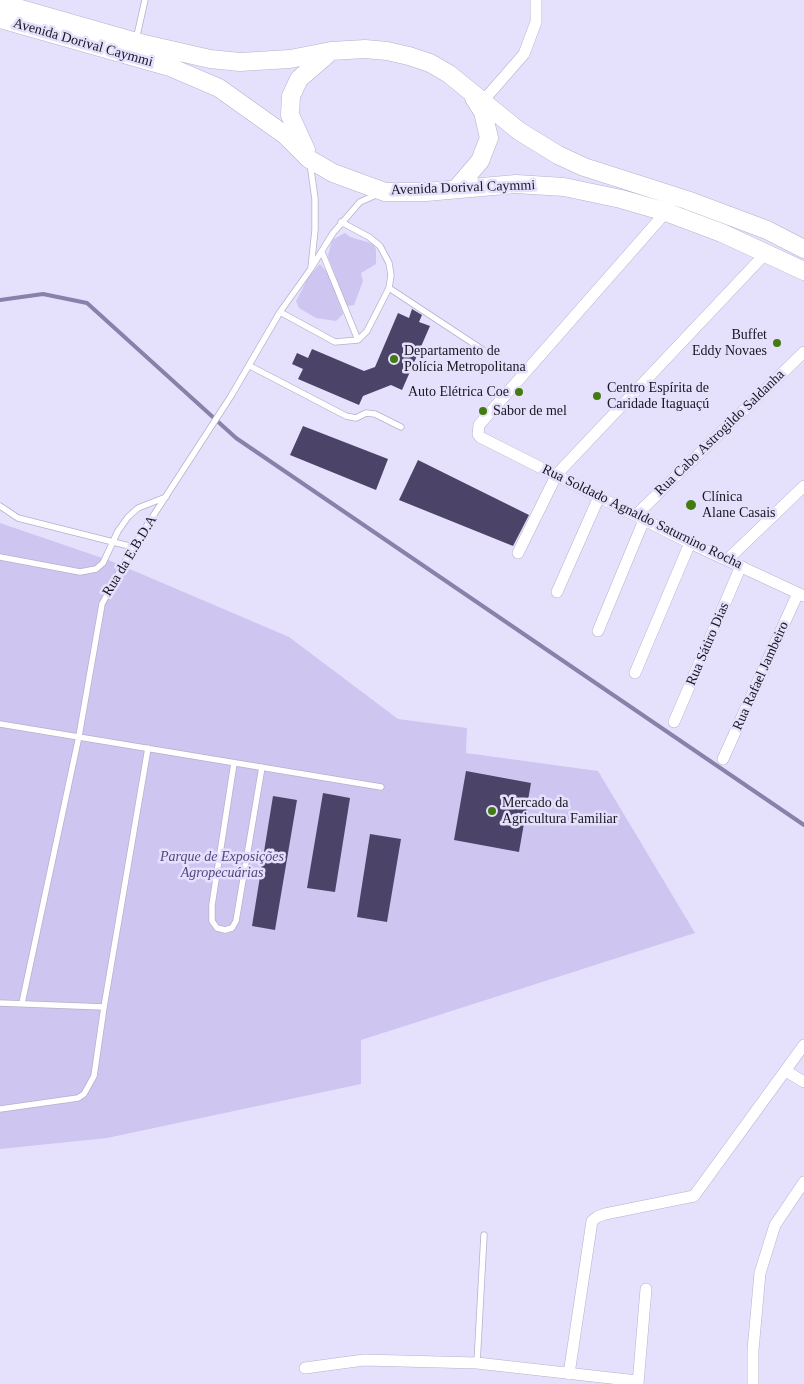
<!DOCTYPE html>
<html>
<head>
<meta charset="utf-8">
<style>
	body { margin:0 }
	canvas { display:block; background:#e5e0fc }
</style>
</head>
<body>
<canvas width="804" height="1384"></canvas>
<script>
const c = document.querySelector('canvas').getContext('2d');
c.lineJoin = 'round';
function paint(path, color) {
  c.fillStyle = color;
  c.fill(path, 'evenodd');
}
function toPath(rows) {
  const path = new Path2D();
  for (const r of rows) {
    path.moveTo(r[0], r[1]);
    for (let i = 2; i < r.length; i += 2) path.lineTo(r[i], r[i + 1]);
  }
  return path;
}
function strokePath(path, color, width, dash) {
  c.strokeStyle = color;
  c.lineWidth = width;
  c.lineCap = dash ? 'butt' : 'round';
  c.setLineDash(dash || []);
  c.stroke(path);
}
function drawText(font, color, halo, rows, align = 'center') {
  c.font = font + ' Georgia,serif';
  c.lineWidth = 5;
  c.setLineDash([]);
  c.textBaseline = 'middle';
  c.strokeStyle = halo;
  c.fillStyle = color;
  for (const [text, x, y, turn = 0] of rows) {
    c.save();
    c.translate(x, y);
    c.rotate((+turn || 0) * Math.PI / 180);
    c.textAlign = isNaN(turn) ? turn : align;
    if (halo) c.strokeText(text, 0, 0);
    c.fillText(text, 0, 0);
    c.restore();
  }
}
paint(toPath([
	[345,233,350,237,374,244,376,250,376,264,361,273,363,281,354,305,347,306,328,256,332,240],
	[320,264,329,275,343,314,336,321,316,318,299,308,296,301,309,276],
	[0,523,111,561,289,637,398,719,467,728,466,753,598,771,695,933,361,1040,361,1084,107,1138,0,1149]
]), '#cec5f1');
strokePath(toPath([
	[0,300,43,294,87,303,236,438,804,825]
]), '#8a81aa', 4);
paint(toPath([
	[412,309,422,315,419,322,430,326,402,390,391,385,363,396,359,405,298,379,303,369,292,364,297,353,308,358,312,349,364,371,375,367,398,313,409,318],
	[303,426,388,459,376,490,290,455],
	[418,460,529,515,513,546,399,500],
	[466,771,531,783,519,852,454,840],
	[323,793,350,798,335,892,307,888],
	[273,796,297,800,275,930,252,926],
	[370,834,401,839,387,922,357,917]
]), '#4c4368');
const lane = toPath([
	[136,40,145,0],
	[310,163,315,199,315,230,311,268],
	[322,252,358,340],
	[389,288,483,350],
	[280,312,335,342,358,340,367,331,389,288,391,275,389,263,380,246,369,237,341,222],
	[250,366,346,416,356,418,366,413,375,414,401,427],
	[0,506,18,518,133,547],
	[0,557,80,572,96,569,103,563,118,531,128,517,138,508,166,497],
	[0,724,381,787],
	[234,763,212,905,212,921,217,928,225,930,232,928,236,921,262,767],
	[0,1003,104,1007,148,748],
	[22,1003,79,736,102,604,133,547,231,396,280,312,310,270,333,233,360,202,378,194],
	[0,1109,78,1098,84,1094,94,1076,104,1007],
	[477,1363,484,1235]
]);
const street = toPath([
	[483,101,524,54,536,22,536,0],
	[666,212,479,425,478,434,480,437,690,543,804,596],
	[636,515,804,352],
	[518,553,557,474,766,253],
	[727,560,804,486],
	[557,592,599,497],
	[598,631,644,520],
	[635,673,690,543],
	[674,722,741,566],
	[723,759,798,593],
	[786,1071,804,1082],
	[305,1368,364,1360,477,1363,637,1381],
	[569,1374,592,1221,597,1217,605,1214,694,1196,804,1045],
	[638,1384,646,1289],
	[753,1384,753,1350,760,1273,775,1225,804,1182]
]);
const primary = toPath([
	[0,3,136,42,210,59,240,62,290,59,331,51,365,49,387,51,409,56,430,63,449,74,519,131,558,155,584,167,687,200,767,230,804,249],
	[0,19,170,67,219,88,285,135,309,159,333,173,385,192,426,192,516,184,564,187,621,199,666,212,722,233,804,271],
	[306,150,290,115,291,96,299,79,329,53],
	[457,188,480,161,489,138,483,112,474,98]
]);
strokePath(lane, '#b6b1cc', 7);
strokePath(street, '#b6b1cc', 12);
strokePath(primary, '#b6b1cc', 19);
strokePath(lane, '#fff', 5.5);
strokePath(street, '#fff', 11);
strokePath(primary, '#fff', 18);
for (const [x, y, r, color] of [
	[777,343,5,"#437b11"],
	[394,359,5,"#437b11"],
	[519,392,5,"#437b11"],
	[597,396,5,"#437b11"],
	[483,411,5,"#437b11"],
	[691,505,6,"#437b11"],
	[492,811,5,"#437b11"]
]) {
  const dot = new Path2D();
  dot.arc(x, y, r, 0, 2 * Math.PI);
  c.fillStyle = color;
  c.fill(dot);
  strokePath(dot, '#e5e0fc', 2);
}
drawText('14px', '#181620', '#e5e0fc', [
	["Avenida Dorival Caymmi",83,43,16],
	["Avenida Dorival Caymmi",463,188,-2],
	["Rua Cabo Astrogildo Saldanha",720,433,-44],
	["Rua Soldado Agnaldo Saturnino Rocha",642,517,26],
	["Rua da E.B.D.A",130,556,-59],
	["Rua Sátiro Dias",708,644,-67],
	["Rua Rafael Jambeiro",761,676,-66]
]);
drawText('14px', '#181620', '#e5e0fc', [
	["Buffet",767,335,"right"],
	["Eddy Novaes",767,351,"right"],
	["Departamento de",404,351],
	["Polícia Metropolitana",404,367],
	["Centro Espírita de",607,388],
	["Caridade Itaguaçú",607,404],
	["Auto Elétrica Coe",509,392,"right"],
	["Sabor de mel",493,411],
	["Clínica",702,497],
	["Alane Casais",702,513],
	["Mercado da",502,803],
	["Agricultura Familiar",502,819]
], 'left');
drawText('italic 14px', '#564780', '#e5e0fc', [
	["Parque de Exposições",222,857],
	["Agropecuárias",222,873]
]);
</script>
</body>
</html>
